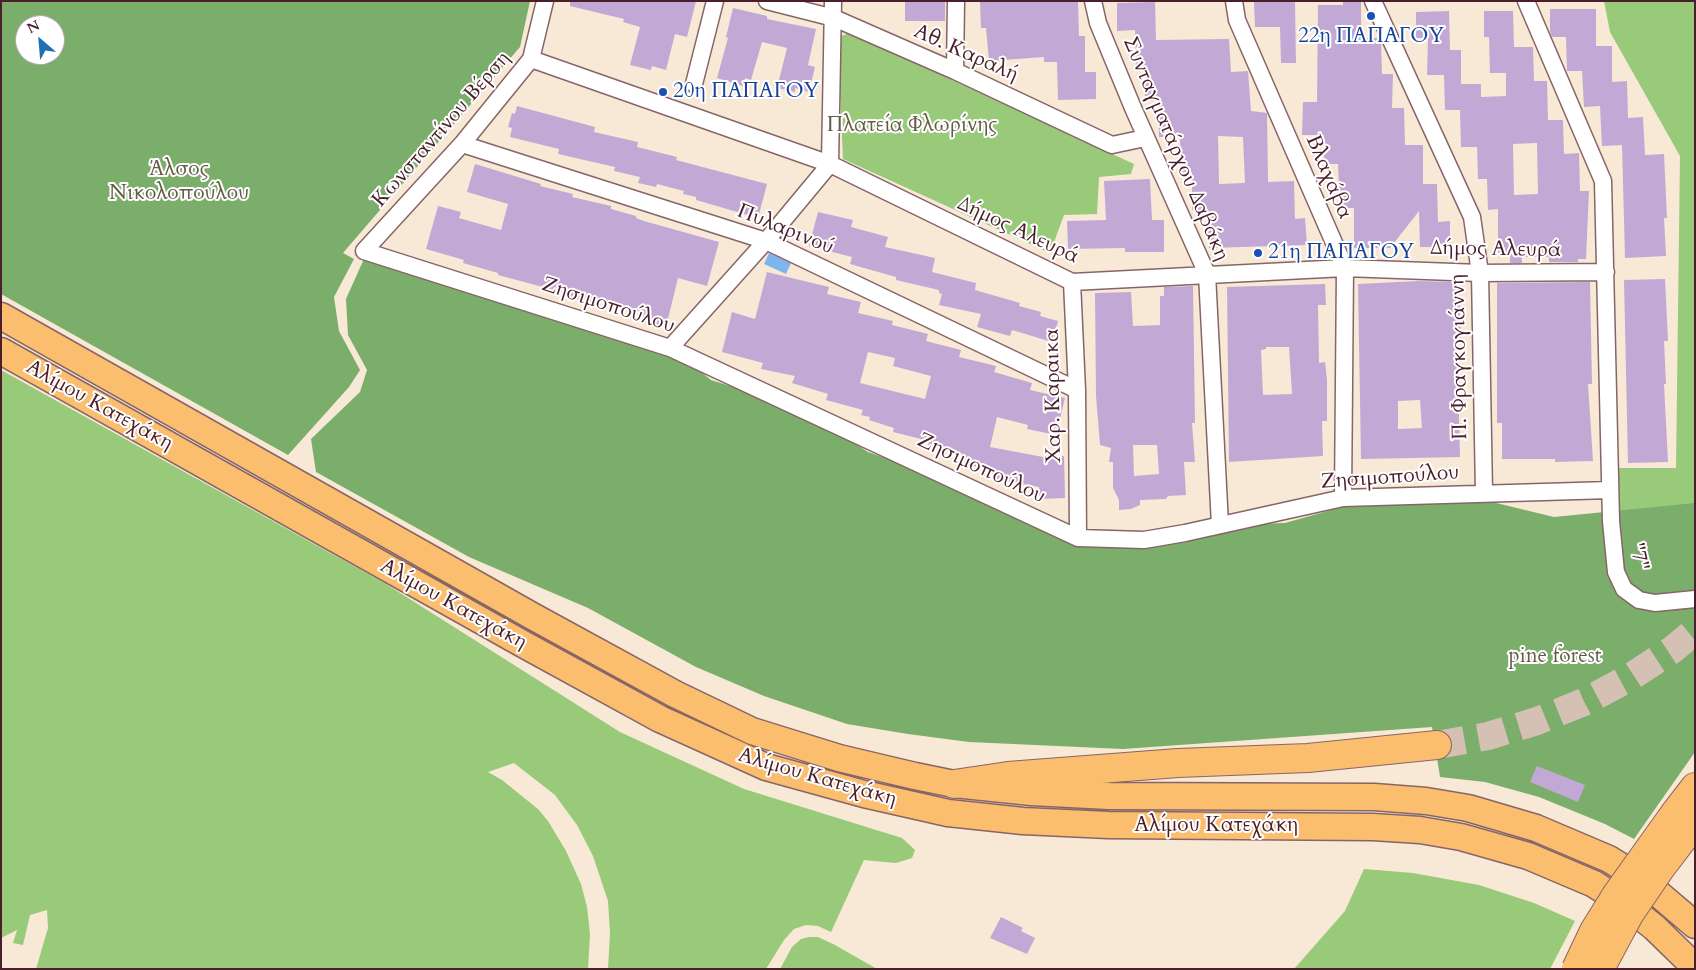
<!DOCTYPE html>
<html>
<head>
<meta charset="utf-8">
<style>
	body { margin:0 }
	#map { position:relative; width:1696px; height:970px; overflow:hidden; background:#f8e8d6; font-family:Cardo,serif }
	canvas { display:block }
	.frame { position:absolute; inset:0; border:2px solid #4a1f2b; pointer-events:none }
	.north { position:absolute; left:15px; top:15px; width:50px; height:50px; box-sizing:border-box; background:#fff; border:1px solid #b7a5aa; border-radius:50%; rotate:333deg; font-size:14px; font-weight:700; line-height:20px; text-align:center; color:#4a1f2b }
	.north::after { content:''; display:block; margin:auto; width:18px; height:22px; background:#1f6fb2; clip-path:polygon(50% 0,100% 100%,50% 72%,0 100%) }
</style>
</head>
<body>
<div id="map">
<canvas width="1696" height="970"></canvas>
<div class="frame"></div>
<div class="north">N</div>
</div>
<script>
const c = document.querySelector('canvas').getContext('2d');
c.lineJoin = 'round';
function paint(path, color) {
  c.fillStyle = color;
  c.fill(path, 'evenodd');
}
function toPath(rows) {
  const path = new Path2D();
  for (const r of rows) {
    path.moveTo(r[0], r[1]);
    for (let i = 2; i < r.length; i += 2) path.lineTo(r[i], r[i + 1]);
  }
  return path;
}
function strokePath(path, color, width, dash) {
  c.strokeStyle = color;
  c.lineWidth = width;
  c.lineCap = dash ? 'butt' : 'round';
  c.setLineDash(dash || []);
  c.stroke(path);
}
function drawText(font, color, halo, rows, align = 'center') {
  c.font = font + ' Cardo,serif';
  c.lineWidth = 4;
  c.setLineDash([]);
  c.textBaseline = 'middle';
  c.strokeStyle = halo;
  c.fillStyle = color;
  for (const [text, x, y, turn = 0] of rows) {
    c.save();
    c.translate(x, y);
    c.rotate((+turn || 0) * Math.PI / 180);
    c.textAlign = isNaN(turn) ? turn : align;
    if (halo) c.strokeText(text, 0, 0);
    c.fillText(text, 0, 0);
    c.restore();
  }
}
paint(toPath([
	[1604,1,1695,1,1695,568,1619,547,1617,468,1676,468,1680,156,1610,32],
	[850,33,1134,164,1131,174,1099,177,1097,214,1064,215,1050,253,843,159,838,45,841,36],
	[1,370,386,584,620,732,744,789,902,838,915,850,912,858,896,863,864,860,831,932,818,926,806,925,794,929,784,940,766,969,608,969,610,933,608,901,593,856,577,825,555,795,514,763,488,772,502,780,538,809,548,821,566,851,581,884,587,907,590,934,588,969,36,969,48,928,47,910,30,915,23,945,13,943,17,930,1,938],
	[1364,869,1413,873,1479,885,1534,903,1575,921,1550,969,1294,969,1345,911],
	[809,937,818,937,835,945,877,969,780,969,792,947,801,939]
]), '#98ca7a');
paint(toPath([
	[1,1,530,1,520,47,343,253,354,259,334,297,339,331,360,370,349,387,288,455,1,294],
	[25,25,55,25,55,55,25,55],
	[367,252,672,348,711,380,802,409,868,452,971,488,1053,526,1143,540,1219,525,1285,523,1342,507,1459,494,1554,517,1695,503,1695,752,1634,839,1605,824,1539,797,1485,782,1440,777,1432,727,1123,749,969,742,908,734,847,724,764,696,696,667,588,608,469,557,316,472,311,439,360,392,367,370,348,335,346,299]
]), '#7aae6a');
paint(toPath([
	[769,253,791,263,786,274,764,264]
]), '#7fb5ed');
paint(toPath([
	[570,1,696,1,687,37,675,34,666,70,652,66,651,70,630,65,640,27,623,22,624,19,570,6],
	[905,1,945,2,945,21,905,21],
	[1078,1,1079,36,1085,36,1085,72,1096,72,1096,99,1058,100,1057,62,1044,62,1044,57,989,61,986,28,981,28,980,2],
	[1155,2,1156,40,1229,39,1231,72,1248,71,1251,111,1267,113,1268,182,1294,181,1295,219,1305,218,1307,245,1209,248,1206,210,1192,210,1192,172,1181,172,1180,137,1159,137,1158,101,1145,101,1144,65,1136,66,1135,30,1117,31,1117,3],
	[1218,136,1243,137,1245,183,1219,184],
	[1254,2,1295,2,1296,63,1281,63,1280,27,1255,27],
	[1343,2,1361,2,1361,38,1379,38,1381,43,1382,74,1393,74,1392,108,1404,108,1405,145,1423,145,1423,184,1437,184,1438,222,1450,221,1450,243,1444,243,1444,247,1420,247,1419,211,1390,248,1354,248,1354,208,1340,208,1338,164,1324,164,1324,135,1302,135,1303,102,1317,102,1318,5,1343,5],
	[733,8,767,16,767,19,816,29,808,65,815,67,809,92,795,88,795,92,777,88,787,48,762,42,751,80,745,78,743,86,717,78,728,38,726,37],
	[1550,9,1596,9,1596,46,1612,46,1612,82,1627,81,1628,118,1643,117,1645,155,1664,154,1667,218,1664,218,1666,256,1625,258,1622,145,1602,146,1600,106,1584,107,1582,71,1567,71,1566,37,1552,37,1550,31],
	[1449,11,1450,50,1461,50,1461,84,1481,84,1481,97,1506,96,1506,73,1490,73,1489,37,1484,37,1484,11,1513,11,1514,47,1533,47,1534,81,1547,81,1548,120,1563,120,1564,154,1579,153,1580,191,1589,191,1586,259,1578,259,1578,262,1549,262,1549,257,1522,257,1522,263,1510,263,1510,257,1498,257,1498,209,1488,210,1487,179,1478,179,1477,147,1461,147,1460,110,1445,110,1444,75,1427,75,1428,38,1416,38,1416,12],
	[1537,143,1538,194,1514,195,1513,144],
	[517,106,595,127,594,132,638,142,637,147,677,157,676,160,767,184,758,218,696,200,696,197,683,194,684,191,657,184,656,187,638,183,640,177,614,171,615,167,558,154,559,149,510,137,512,128,508,127,512,113,515,114],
	[475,164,541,184,540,186,573,194,572,197,611,206,611,209,636,216,636,218,644,221,719,242,707,286,678,278,666,327,639,321,641,312,595,299,594,304,568,297,569,294,498,275,498,273,463,263,464,260,426,249,438,206,461,212,459,218,501,230,508,204,467,192],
	[1150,179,1152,220,1164,220,1164,252,1125,252,1125,248,1068,249,1067,221,1106,220,1104,181],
	[818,212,853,220,851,227,888,237,885,247,935,258,932,272,976,283,975,290,1020,303,1019,306,1041,312,1040,316,1058,321,1052,342,1012,330,1010,336,977,327,981,314,939,305,942,294,939,293,939,290,896,280,896,277,850,264,852,257,809,246],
	[767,272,829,287,827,294,861,302,858,313,893,321,892,325,928,334,926,341,961,350,959,357,996,366,994,372,1032,383,1030,390,1065,398,1056,435,1027,429,1028,425,997,417,990,447,1043,457,1064,456,1065,498,1039,499,1039,487,996,479,998,472,965,464,966,456,928,446,929,441,893,432,894,428,869,420,870,417,861,415,863,410,826,400,828,394,792,383,795,376,761,369,763,363,722,352,732,312,755,319],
	[868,352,895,358,893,366,931,376,925,399,860,383],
	[1665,279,1668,341,1664,341,1666,384,1664,384,1668,462,1628,463,1624,280],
	[1418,281,1459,282,1461,341,1457,342,1460,457,1361,459,1358,284],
	[1420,400,1422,428,1398,429,1398,401],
	[1590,282,1592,384,1588,384,1593,461,1555,462,1555,459,1502,459,1502,423,1497,423,1497,283],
	[1325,284,1326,305,1318,305,1319,363,1325,362,1327,380,1327,421,1322,421,1323,456,1229,462,1227,287],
	[1266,347,1289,347,1292,394,1263,395,1261,350,1266,349],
	[1193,286,1195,423,1192,423,1195,462,1184,462,1186,495,1168,496,1166,499,1140,500,1140,505,1131,509,1119,510,1119,500,1113,488,1113,462,1109,462,1111,448,1100,445,1096,396,1095,293,1131,292,1133,326,1160,325,1160,296,1164,296,1164,287],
	[1133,445,1157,445,1159,474,1134,476],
	[1537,766,1585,785,1578,802,1530,782],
	[1001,917,1023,928,1021,931,1035,938,1027,954,990,938]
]), '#c2a9d5');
strokePath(toPath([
	[1437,745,1488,736,1537,721,1584,702,1629,678,1672,650,1695,631]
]), '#d5c0b4', 28, [28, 14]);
const minor = toPath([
	[545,1,531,59,462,144,364,251,670,348,1078,538,1144,540,1185,533,1343,498,1610,490],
	[767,1,834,18,955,71,1112,145,1145,138],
	[1093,1,1098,23,1133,108,1207,274,1220,525],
	[1234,1,1237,20,1345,268,1343,498],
	[1373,1,1472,217,1480,273,1484,493],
	[1526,1,1603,181,1611,521,1616,572,1624,589,1639,600,1655,603,1695,599],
	[531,59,830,164,1072,282,1345,268,1480,273,1606,272],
	[955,71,956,1],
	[694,84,715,1],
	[462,144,766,241,1077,390],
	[1072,282,1077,390,1078,538],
	[670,348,766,241,830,164,833,1]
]);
const primary = toPath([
	[1,316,534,617,675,694,752,731,839,758,915,776,954,784,1031,792,1109,796,1374,797,1426,801,1468,808,1536,828,1609,859,1641,879,1695,925],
	[1,351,523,644,660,719,766,767,864,794,948,813,1023,821,1108,825,1373,827,1420,830,1461,837,1528,856,1594,884,1625,904,1655,928,1695,967]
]);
const motorway = toPath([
	[954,784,1008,776,1178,763,1308,758,1437,745],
	[1675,813,1695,787]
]);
strokePath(minor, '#876567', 19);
strokePath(primary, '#876567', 29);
strokePath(motorway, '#876567', 30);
strokePath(minor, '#fff', 16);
strokePath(primary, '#fabe6e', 26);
strokePath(motorway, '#fabe6e', 28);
const motorwayBridge = toPath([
	[1576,969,1594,931,1617,894,1675,813],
	[1600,969,1630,913,1660,869,1695,823]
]);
strokePath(motorwayBridge, '#876567', 30, []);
strokePath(motorwayBridge, '#fabe6e', 28);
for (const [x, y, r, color] of [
	[1371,16,5,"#1a4fb4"],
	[663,92,5,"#1a4fb4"],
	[1258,253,5,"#1a4fb4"]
]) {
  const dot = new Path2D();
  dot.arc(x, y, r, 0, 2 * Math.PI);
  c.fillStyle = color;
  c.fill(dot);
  strokePath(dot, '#fff', 2);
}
drawText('21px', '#164399', '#fff', [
	["22η ΠΑΠΑΓΟΥ",1371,37,"center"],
	["20η ΠΑΠΑΓΟΥ",673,92],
	["21η ΠΑΠΑΓΟΥ",1268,253]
], 'left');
drawText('21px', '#4a1f2b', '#fff', [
	["Αθ. Καραλή",966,54,24],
	["Κωνσταντίνου Βέρση",442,130,-49],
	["Συνταγματάρχου Δαβάκη",1175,149,67],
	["Βλαχάβα",1328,177,67],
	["Πυλαρινού",785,230,22],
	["Δήμος Αλευρά",1018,231,25],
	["Δήμος Αλευρά",1496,250,1],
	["Ζησιμοπούλου",608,306,18],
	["Π. Φραγκογιάννη",1460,357,-91],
	["Χαρ. Καραικα",1054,396,-91],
	["Αλίμου Κατεχάκη",99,406,29],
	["Ζησιμοπούλου",981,469,25],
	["Ζησιμοπούλου",1390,478,-4],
	["\"7\"",1638,557,77],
	["Αλίμου Κατεχάκη",453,605,29],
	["Αλίμου Κατεχάκη",817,778,16],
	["Αλίμου Κατεχάκη",1216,826]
]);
drawText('21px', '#655b47', '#fff', [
	["Πλατεία Φλωρίνης",912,126],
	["Άλσος",179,170],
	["Νικολοπούλου",179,194],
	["pine forest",1555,657]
]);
</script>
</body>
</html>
